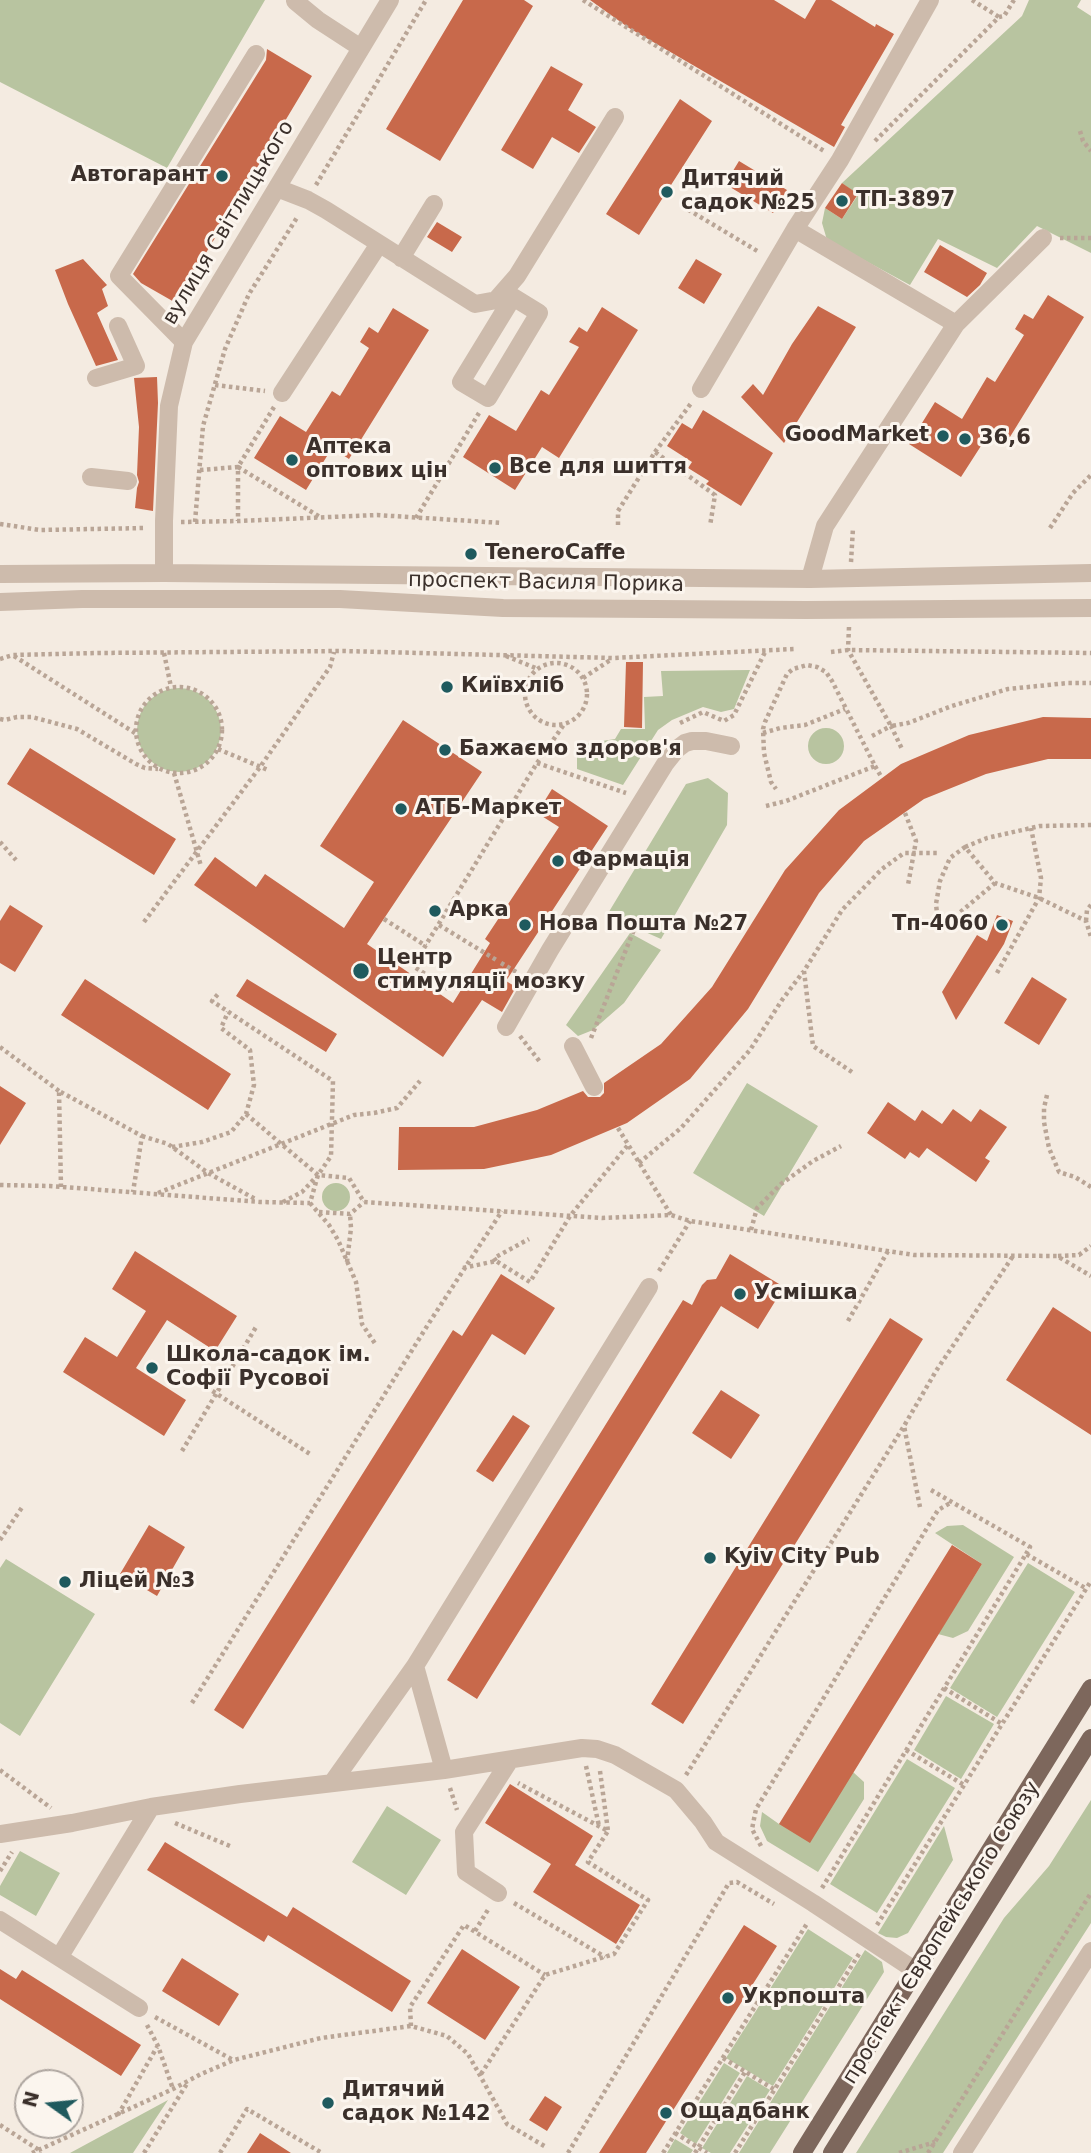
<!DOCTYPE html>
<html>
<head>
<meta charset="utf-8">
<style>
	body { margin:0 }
	#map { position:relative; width:1091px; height:2153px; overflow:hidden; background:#f4ebe1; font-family:"DejaVu Sans",sans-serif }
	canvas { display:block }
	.north { position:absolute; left:14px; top:2069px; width:70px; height:70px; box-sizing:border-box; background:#fbf5ee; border:2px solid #aea6a0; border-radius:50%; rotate:285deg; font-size:19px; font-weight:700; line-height:28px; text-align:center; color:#3b302b }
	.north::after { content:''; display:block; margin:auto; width:24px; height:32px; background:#1f5a5e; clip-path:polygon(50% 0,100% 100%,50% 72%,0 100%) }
</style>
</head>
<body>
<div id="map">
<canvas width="1091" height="2153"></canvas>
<div class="north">N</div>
</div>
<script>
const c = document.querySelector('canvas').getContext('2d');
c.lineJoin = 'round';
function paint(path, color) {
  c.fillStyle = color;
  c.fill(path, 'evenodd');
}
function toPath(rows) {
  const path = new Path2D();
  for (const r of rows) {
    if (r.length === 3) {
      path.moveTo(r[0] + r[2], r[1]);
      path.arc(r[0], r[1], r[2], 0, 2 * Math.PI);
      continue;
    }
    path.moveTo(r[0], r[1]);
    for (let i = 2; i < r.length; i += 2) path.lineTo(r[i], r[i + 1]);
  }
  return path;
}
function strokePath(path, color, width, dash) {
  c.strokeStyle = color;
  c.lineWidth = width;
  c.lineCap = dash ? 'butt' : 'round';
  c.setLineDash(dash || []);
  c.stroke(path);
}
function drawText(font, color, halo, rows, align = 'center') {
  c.font = font + ' "DejaVu Sans",sans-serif';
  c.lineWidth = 6;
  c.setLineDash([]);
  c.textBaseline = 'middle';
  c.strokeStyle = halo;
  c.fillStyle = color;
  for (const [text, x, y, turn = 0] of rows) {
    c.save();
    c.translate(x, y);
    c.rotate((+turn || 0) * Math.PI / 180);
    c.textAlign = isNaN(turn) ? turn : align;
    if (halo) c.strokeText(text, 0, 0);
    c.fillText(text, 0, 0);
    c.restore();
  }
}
paint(toPath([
	[0,0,265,0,167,168,0,82],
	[1029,0,1081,0,1077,7,1091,16,1091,253,1037,226,997,268,938,239,910,285,827,240,822,223,825,208,842,219,858,195,842,183,1022,16],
	[750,670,734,709,721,712,703,707,672,720,658,730,623,785,577,769,577,745,615,739,621,729,645,729,644,697,663,696,661,671],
	[179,730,42],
	[826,746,18],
	[708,778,728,793,727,825,661,939,607,915,686,784],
	[630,933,661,950,624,1003,593,1030,578,1036,566,1025],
	[747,1083,818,1126,764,1216,693,1173],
	[336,1197,14],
	[963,1525,1014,1557,968,1631,953,1638,938,1634,982,1564,935,1533,947,1526],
	[6,1559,95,1614,20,1736,0,1723,0,1568],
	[1028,1563,1075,1592,997,1717,950,1688],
	[946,1696,994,1724,961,1779,914,1750],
	[907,1759,955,1788,877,1913,830,1884],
	[853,1772,864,1782,864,1799,818,1872,767,1841,760,1826,762,1812,779,1824],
	[1091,1800,1091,1923,943,2153,856,2153,1004,1918,1049,1866],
	[387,1806,441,1840,406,1895,352,1862],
	[944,1826,953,1860,908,1933,897,1938,886,1937,878,1933],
	[20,1851,60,1873,36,1916,0,1895,0,1886],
	[808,1929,853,1958,773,2086,726,2058],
	[865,1950,882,1962,884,1972,770,2153,739,2153],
	[724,2063,740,2073,696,2144,680,2133],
	[747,2076,770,2090,730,2153,711,2153,702,2148],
	[168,2100,133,2153,70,2153],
	[675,2139,693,2150,691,2153,667,2153]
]), '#b8c4a0');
paint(toPath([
	[463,0,524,0,533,6,440,161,386,129],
	[590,0,774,0,805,19,816,0,831,0,875,27,876,24,894,34,841,125,845,127,834,147,629,28],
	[267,49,312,76,176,303,141,283,133,274,266,60],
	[551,66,583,84,568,110,596,127,579,153,552,137,533,169,501,150],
	[680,99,712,121,639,235,606,214],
	[739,161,787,190,773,213,725,184],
	[842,183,858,194,842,219,825,208],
	[437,222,462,237,452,252,427,237],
	[940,245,987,273,980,285,967,297,924,272],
	[83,259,107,285,102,289,108,306,97,313,118,360,96,366,68,304,55,270],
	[696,259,722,274,704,304,678,288],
	[1048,295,1084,317,1005,445,988,435,961,477,909,444,935,402,962,419,987,377,995,382,1024,335,1015,329,1024,314,1033,319],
	[818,306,856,327,784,443,741,397,753,384,763,395,792,344],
	[602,307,638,330,559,458,542,447,515,490,463,457,489,415,516,431,541,390,549,395,579,347,569,342,579,327,587,332],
	[393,308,429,330,349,459,332,448,306,490,254,458,280,416,306,432,332,391,340,396,369,348,360,342,369,327,378,333],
	[157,377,158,403,153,511,135,508,137,488,139,482,137,475,139,427,134,378],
	[703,410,773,453,741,506,706,484,709,481,688,468,692,462,667,446,682,423,692,429],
	[626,662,643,662,642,728,624,727],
	[1043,717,1091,718,1091,759,1048,759,986,774,924,799,864,841,819,893,748,1009,690,1079,627,1123,551,1155,484,1169,398,1170,399,1127,474,1127,537,1110,583,1091,588,1097,600,1097,604,1093,604,1083,661,1044,712,987,785,870,839,810,901,764,969,735],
	[403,720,482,772,367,944,453,1003,490,943,485,939,559,827,537,813,552,789,608,826,506,981,516,987,502,1012,482,1000,443,1057,194,885,215,857,256,887,265,874,344,928,374,882,320,846],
	[30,748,176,839,154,875,7,784],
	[10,905,43,926,15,972,0,963,0,921],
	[997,915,1013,921,1004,944,956,1020,942,992,977,935,987,941],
	[1032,977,1067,999,1039,1045,1004,1023],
	[85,979,231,1074,208,1110,61,1015],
	[247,979,337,1034,326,1052,236,996],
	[0,1086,26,1103,0,1145],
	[888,1102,915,1121,922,1110,942,1124,953,1109,971,1122,980,1109,1007,1127,985,1158,990,1161,976,1182,927,1148,919,1158,910,1152,905,1159,867,1133],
	[135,1251,237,1316,215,1351,167,1320,136,1368,186,1400,164,1436,63,1372,85,1337,117,1357,146,1311,112,1289],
	[730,1254,784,1287,758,1329,721,1306,477,1699,447,1680,683,1300,692,1305,702,1285,707,1280,716,1279],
	[501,1274,555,1308,525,1355,492,1334,243,1729,214,1710,453,1330,462,1336],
	[1053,1307,1091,1332,1091,1435,1006,1380],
	[890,1318,923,1339,683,1724,651,1704],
	[721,1390,760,1415,731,1459,692,1433],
	[513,1415,530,1426,493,1482,476,1471],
	[149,1525,185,1547,157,1596,120,1574],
	[952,1545,982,1564,810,1843,779,1824],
	[510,1784,593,1836,575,1865,640,1905,616,1944,533,1892,551,1864,485,1823],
	[165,1842,287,1917,293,1907,411,1981,392,2012,268,1935,264,1942,147,1870],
	[744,1925,777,1946,646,2153,599,2153],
	[462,1949,520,1987,485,2040,427,2003],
	[182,1958,239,1994,219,2026,162,1991],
	[0,1969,16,1979,22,1970,141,2045,121,2076,0,1999],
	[545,2096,562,2107,547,2131,529,2120],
	[260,2133,291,2153,247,2153]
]), '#c8694b');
strokePath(toPath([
	[583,0,824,151],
	[972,0,999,17],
	[1080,131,1083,141,1091,151],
	[875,141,999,17,1004,16,1014,0],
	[316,185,426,0],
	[682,206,759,252],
	[1060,238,1091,238],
	[215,385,265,391],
	[274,407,238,467,320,517],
	[655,452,692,402],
	[200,470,238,467,238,521],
	[416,518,479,413],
	[181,522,238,521,377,515,502,523],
	[195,522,203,426,225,349,249,294,298,216],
	[0,524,40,530,146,528],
	[618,525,618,511,655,452,715,495,710,526],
	[1050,528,1073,493,1091,475],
	[851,562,853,528],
	[849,627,848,650,891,726,908,723,952,706,1008,689,1068,683,1091,683],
	[831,652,848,650,1091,653],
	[164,653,171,687],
	[14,656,135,733],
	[506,656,538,669],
	[0,659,13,655,99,653,343,651,613,658,794,649],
	[556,694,31],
	[583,678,612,659],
	[179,730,43],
	[0,719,5,720,17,717,32,717,77,729,136,764,145,768,158,769],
	[680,723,703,712,724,721,734,715,766,650],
	[763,733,780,728,805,725,845,709],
	[872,736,891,726,902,749],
	[218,749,268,770],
	[537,763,626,793],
	[875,766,882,778],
	[174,773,201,866],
	[766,806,786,801,875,766,832,681,826,672,817,667,807,665,793,669,787,674,765,722,763,729,764,753,771,782,776,789],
	[905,813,916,841,908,885],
	[0,842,16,860],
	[965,847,987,838,1040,826,1091,825],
	[384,919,426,946],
	[1086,921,1087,910,1091,905],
	[144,922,260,767,330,667,334,652],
	[439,925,498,961],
	[939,930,995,883],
	[939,931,936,904,940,881,950,858,965,847,995,883,1039,898,1086,921,1091,937],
	[501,963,518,973],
	[997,973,1039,898,1041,878,1031,828],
	[448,989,413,966,537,763,565,723],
	[520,1036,540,1062],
	[591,1038,635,927],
	[0,1047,59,1091],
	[852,1072,813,1046,804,971,842,910,882,869,904,853,937,853],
	[1047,1095,1044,1108,1044,1122,1049,1148,1059,1172,1075,1177,1091,1187],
	[246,1114,318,1175,349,1178,364,1202,602,1218,671,1215,690,1221,914,1255,1057,1256,1091,1276],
	[618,1128,671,1215],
	[142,1136,168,1144,208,1173,257,1200],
	[172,1147,202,1142,231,1132,246,1114,254,1085,250,1050,221,1028,228,1012],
	[639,1163,681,1128,750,1050,782,1000,803,972],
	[0,1185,50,1186,260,1202,310,1203,318,1175,331,1156,333,1081,212,1001,218,994],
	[61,1187,59,1091,142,1136,133,1192],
	[158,1193,354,1115,374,1113,397,1108,420,1081],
	[283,1202,302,1192,317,1176],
	[310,1203,329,1225,338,1240,356,1282,362,1324,376,1345],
	[319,1212,350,1214,364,1202],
	[751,1230,757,1208,781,1184,813,1161,841,1146],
	[1058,1256,1079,1255,1091,1246],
	[496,1261,494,1258,529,1239],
	[347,1262,351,1228,350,1214],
	[463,1268,496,1261,530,1282,570,1216,628,1145],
	[659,1271,690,1221],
	[848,1321,888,1251],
	[183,1372,310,1454],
	[182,1451,256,1327],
	[931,1490,1030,1547,1026,1554],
	[920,1507,904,1426,936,1371,1013,1256],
	[0,1540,23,1506],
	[944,1688,1002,1724],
	[192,1703,429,1323,502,1211],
	[906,1750,964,1785],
	[586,1766,599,1826],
	[0,1770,51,1808],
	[600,1771,608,1831],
	[686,1775,904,1426],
	[450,1788,457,1810],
	[175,1823,230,1846],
	[761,1846,752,1829,756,1809,938,1510,952,1502],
	[0,1871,12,1852],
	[822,1888,1026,1554,1087,1589],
	[514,1903,605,1957],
	[877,1925,1091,1581],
	[475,1931,489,1908],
	[155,2017,233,2060],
	[147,2025,158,2046,173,2089],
	[411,2026,410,2007,464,1925,545,1975],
	[723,2058,775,2090],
	[481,2074,545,1975,614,1954,648,1900,588,1862,608,1831,518,1783],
	[118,2115,157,2047],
	[0,2125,39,2150,40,2153],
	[675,2133,707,2153],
	[32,2153,173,2089,201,2074,234,2060,321,2038,411,2026,447,2036,468,2054,507,2124,546,2147],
	[144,2153,188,2082],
	[220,2153,247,2109,322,2153],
	[568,2153,729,1883,737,1882,774,1904],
	[663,2153,808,1922],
	[695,2153,745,2072],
	[735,2153,859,1954],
	[899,2153,935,2142],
	[928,2153,1091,1893]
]), '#b9a596', 4.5, [3.5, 3.5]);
strokePath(toPath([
	[295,1,318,20,361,48],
	[277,188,308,200,326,210,475,304,513,297],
	[795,229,956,324],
	[401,258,434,204],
	[513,297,539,313,488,398,461,382,513,297],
	[496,300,517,276,615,117],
	[184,342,119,276,256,54],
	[96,378,136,366,118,326],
	[701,389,795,229,840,160,930,0],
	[282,393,379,244],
	[91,477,128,481],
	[164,573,164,521,169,406,184,342,390,0],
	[0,574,164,573,810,579,1091,573],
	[810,579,825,526,956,324,1043,238],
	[0,602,82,599,340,599,503,608,806,610,1091,608],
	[506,1027,550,950,665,764,677,749,685,743,692,741,706,741,731,746],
	[573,1046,594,1087],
	[444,1770,415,1666,649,1287],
	[332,1783,415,1666],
	[0,1834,72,1823,151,1807,240,1794,444,1770,582,1748,597,1749,615,1755,676,1790,703,1822,716,1842,813,1903,916,1971],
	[498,1893,466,1872,464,1832,510,1760],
	[0,1920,139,2008],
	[60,1956,151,1807],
	[962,2153,1091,1951]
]), '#cdbbac', 18);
strokePath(toPath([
	[802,2153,1091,1688],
	[832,2153,1091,1738]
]), '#7d675c', 18);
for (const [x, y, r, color] of [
	[222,176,7,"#1f5a5e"],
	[667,192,7,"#1f5a5e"],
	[842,201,7,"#1f5a5e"],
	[943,436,7,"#1f5a5e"],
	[965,439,7,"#1f5a5e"],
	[292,460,7,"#1f5a5e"],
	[495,468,7,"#1f5a5e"],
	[471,554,7,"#1f5a5e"],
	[447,687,7,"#1f5a5e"],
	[445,750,7,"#1f5a5e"],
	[401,809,7,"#1f5a5e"],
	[558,861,7,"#1f5a5e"],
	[435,911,7,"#1f5a5e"],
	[525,925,7,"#1f5a5e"],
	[1002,925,7,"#1f5a5e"],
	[361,971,9,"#1f5a5e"],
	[740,1294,7,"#1f5a5e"],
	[152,1368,7,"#1f5a5e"],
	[710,1558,7,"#1f5a5e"],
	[65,1582,7,"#1f5a5e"],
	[728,1998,7,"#1f5a5e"],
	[328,2103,7,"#1f5a5e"],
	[666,2113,7,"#1f5a5e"]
]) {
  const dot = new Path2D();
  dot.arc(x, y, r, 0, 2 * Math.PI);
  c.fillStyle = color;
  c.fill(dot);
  strokePath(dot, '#fbf5ee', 2.5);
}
drawText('bold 21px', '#3b302b', '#fbf5ee', [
	["Автогарант",208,176,"right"],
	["Дитячий",681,180],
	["садок №25",681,204],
	["ТП-3897",856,201],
	["GoodMarket",929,436,"right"],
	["36,6",979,439],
	["Аптека",306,448],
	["оптових цін",306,472],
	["Все для шиття",509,468],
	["TeneroCaffe",485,554],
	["Київхліб",461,687],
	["Бажаємо здоров'я",459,750],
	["АТБ-Маркет",415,809],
	["Фармація",572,861],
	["Арка",449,911],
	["Нова Пошта №27",539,925],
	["Тп-4060",988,925,"right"],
	["Центр",377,959],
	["стимуляції мозку",377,983],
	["Усмішка",754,1294],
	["Школа-садок ім.",166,1356],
	["Софії Русової",166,1380],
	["Kyiv City Pub",724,1558],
	["Ліцей №3",79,1582],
	["Укрпошта",742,1998],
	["Дитячий",342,2091],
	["садок №142",342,2115],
	["Ощадбанк",680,2113]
], 'left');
drawText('21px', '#3b302b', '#fbf5ee', [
	["вулиця Світлицького",229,223,-59],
	["проспект Василя Порика",546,583,1],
	["проспект Європейського Союзу",942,1933,-58]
]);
</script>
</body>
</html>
